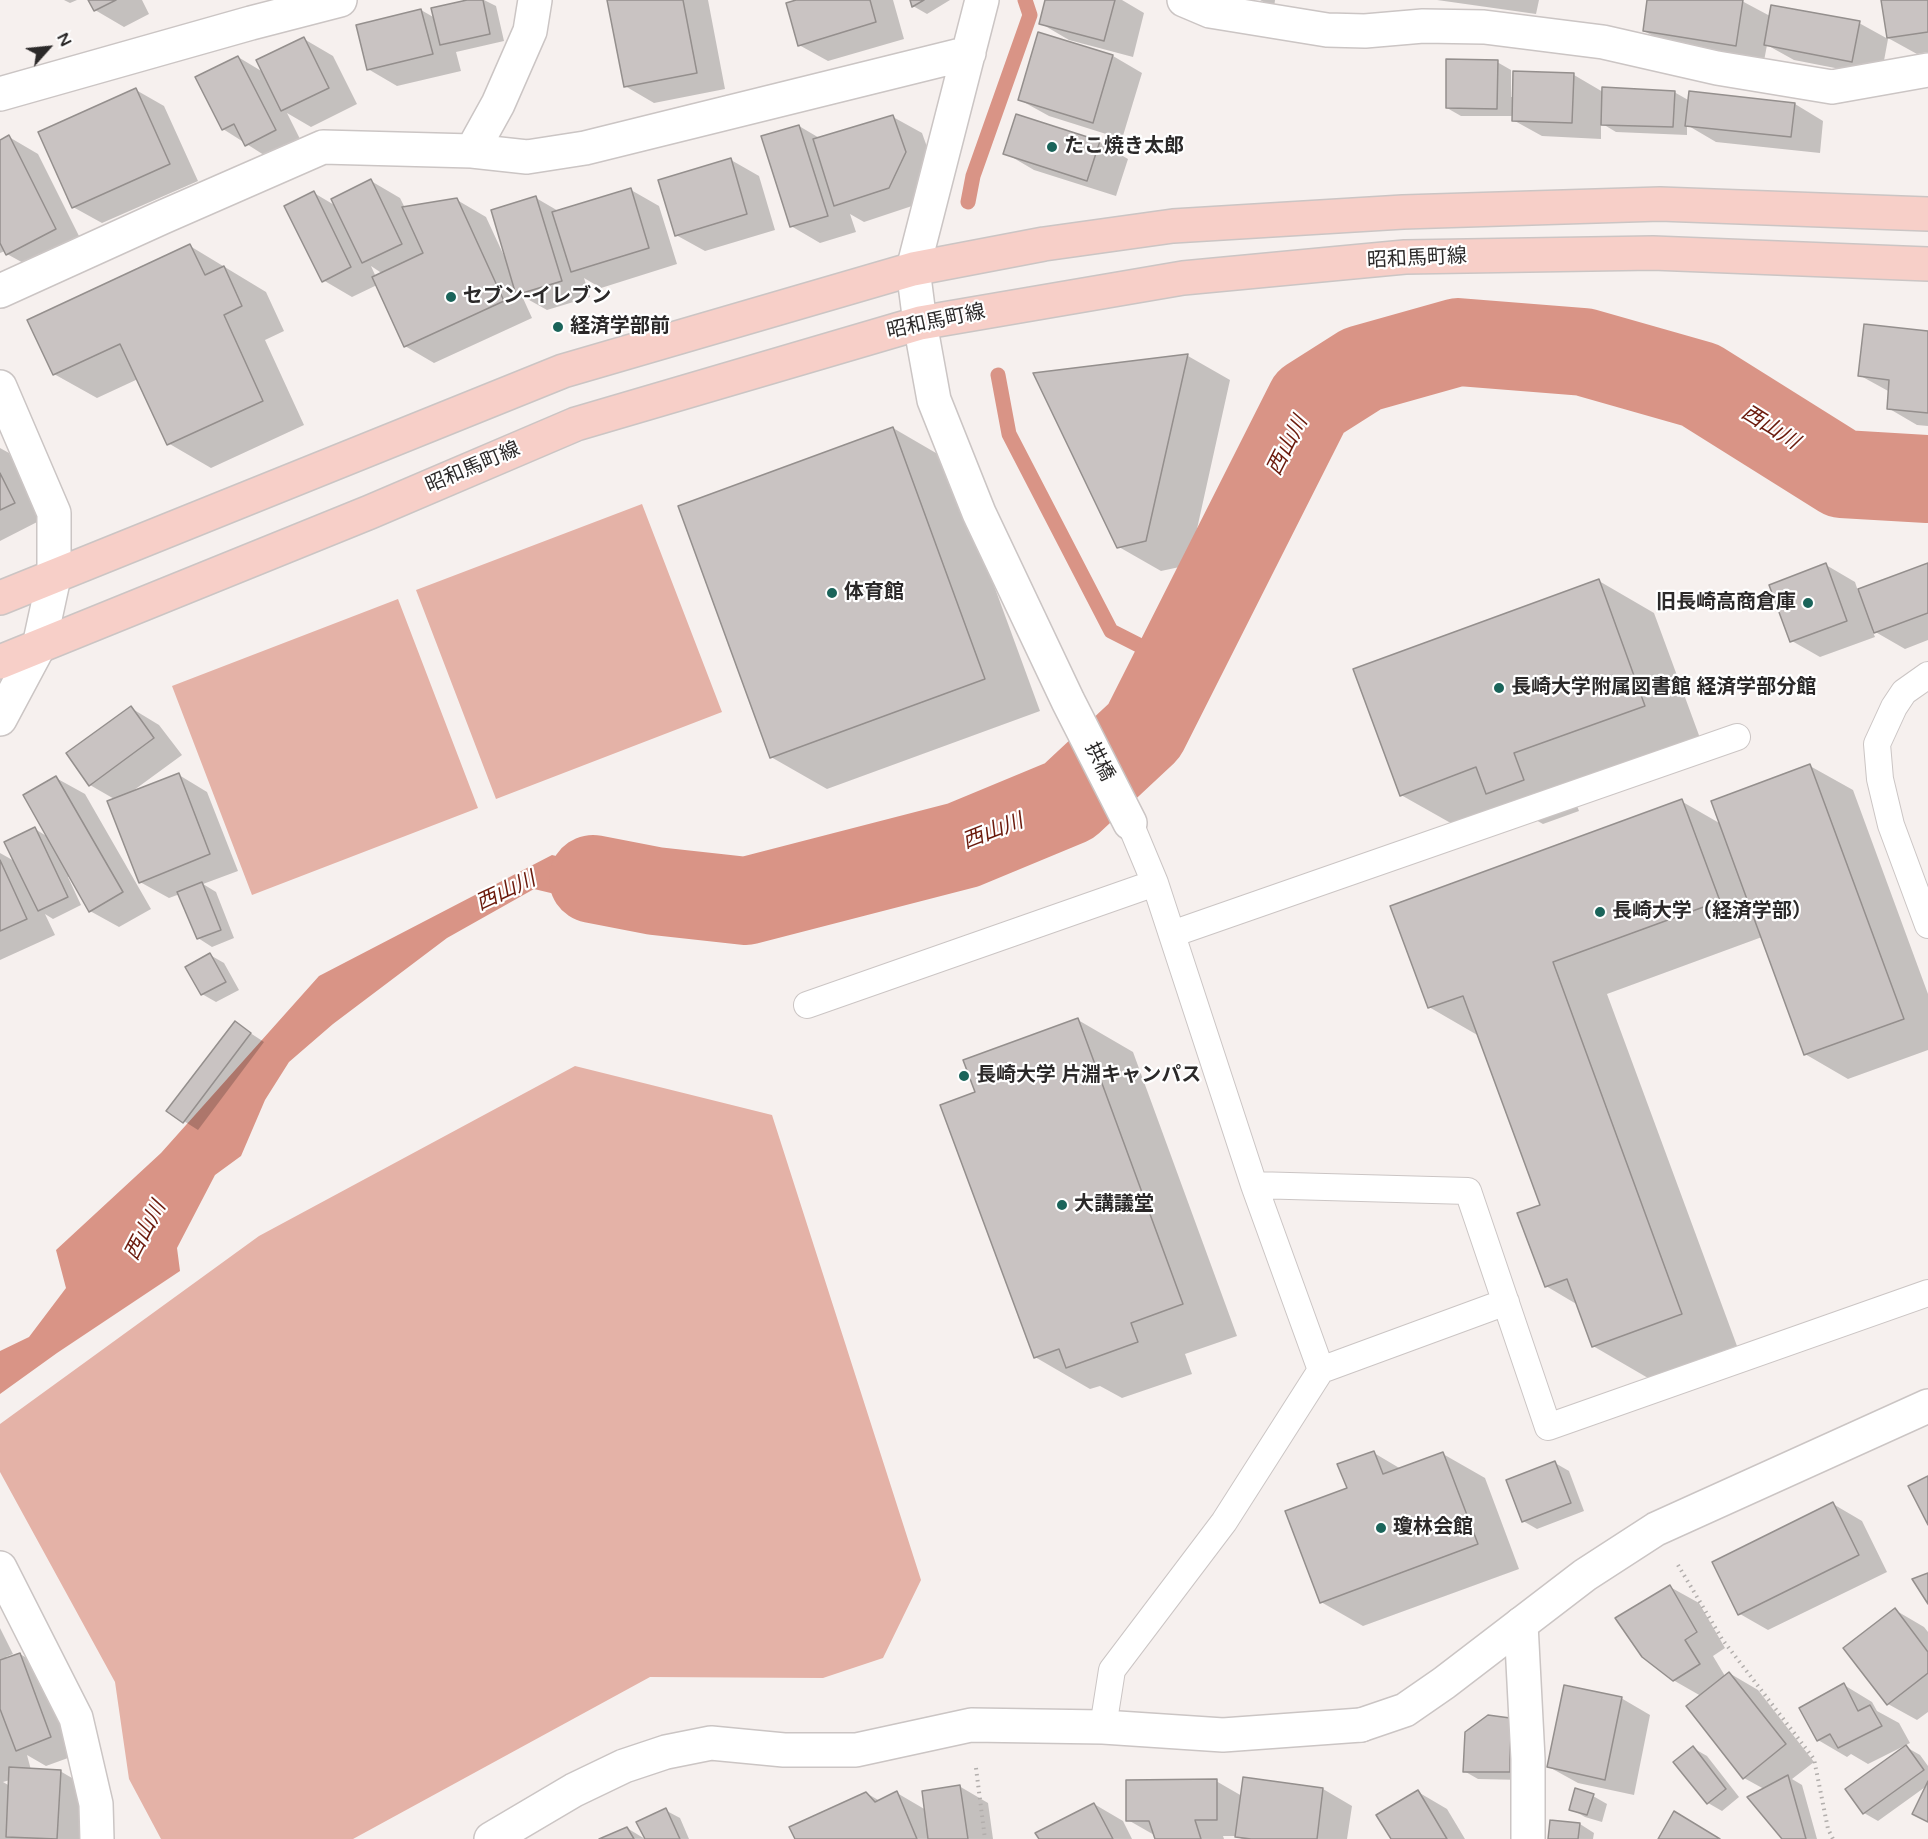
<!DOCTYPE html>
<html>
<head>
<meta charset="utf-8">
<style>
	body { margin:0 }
	#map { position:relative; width:1928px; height:1839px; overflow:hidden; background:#f6f0ee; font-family:"Varela Round",sans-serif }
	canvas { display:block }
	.north { position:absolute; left:18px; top:18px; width:60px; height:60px; -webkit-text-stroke:4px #fff; paint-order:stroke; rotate:63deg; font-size:16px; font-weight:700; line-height:24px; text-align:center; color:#2b2929 }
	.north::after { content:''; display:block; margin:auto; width:21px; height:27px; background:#2b2929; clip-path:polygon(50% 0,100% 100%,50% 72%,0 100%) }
</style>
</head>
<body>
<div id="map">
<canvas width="1928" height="1839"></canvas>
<div class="north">N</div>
</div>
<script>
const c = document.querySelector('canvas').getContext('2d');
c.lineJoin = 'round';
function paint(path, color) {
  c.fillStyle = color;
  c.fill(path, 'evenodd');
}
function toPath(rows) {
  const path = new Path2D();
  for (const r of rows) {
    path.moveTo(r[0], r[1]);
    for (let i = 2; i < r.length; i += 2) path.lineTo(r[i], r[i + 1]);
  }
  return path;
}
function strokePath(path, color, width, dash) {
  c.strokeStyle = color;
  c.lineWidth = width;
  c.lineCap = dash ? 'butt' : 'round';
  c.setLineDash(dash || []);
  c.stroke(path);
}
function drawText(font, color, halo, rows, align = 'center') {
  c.font = font + ' "Varela Round","Noto Sans JP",sans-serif';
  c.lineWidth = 4.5;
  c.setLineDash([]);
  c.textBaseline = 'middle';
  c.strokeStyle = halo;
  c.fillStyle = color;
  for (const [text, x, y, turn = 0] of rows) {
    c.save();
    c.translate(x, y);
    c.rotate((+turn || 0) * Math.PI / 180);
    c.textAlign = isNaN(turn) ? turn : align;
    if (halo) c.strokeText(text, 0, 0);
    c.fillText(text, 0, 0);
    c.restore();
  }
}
paint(toPath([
	[642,504,722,712,496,799,416,590],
	[398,599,478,808,252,895,172,686],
	[575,1066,772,1115,921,1580,883,1658,823,1678,650,1677,353,1839,161,1839,129,1779,115,1682,0,1472,0,1424,259,1236]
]), '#e4b2a7');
paint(toPath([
	[552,855,597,866,642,862,709,874,716,921,651,917,534,889,447,938,333,1024,289,1062,265,1100,241,1156,215,1175,177,1248,180,1271,57,1353,0,1394,0,1351,29,1337,66,1288,56,1250,161,1153,319,976]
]), '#d99486');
paint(toPath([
	[64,0,77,0,70,3],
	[90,0,142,0,149,14,124,27,95,10],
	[474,0,484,0,496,6,504,41,456,52,461,71,397,86,368,69,421,10,435,18],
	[608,0,708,0,725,89,654,103,625,86],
	[802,0,893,0,904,39,828,61,799,45],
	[912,0,950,0,927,14,913,6],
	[1046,0,1122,0,1144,13,1133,57,1069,40,1040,23],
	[1260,0,1275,0,1274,8],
	[1437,0,1539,0,1536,14],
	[1648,0,1740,0,1770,16,1859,23,1888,39,1881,77,1794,60,1767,45,1764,61,1673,47,1644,31],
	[1882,0,1928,0,1928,52,1917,54,1888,38],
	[1039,34,1113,56,1142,73,1122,139,1049,116,1020,100],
	[304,39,333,56,357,104,311,127,287,113,304,147,275,162,223,129,238,57,263,72],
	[1497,62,1511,70,1511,97,1514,97,1515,72,1574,75,1603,92,1674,92,1690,101,1795,104,1823,121,1820,153,1716,142,1687,125,1687,135,1616,132,1601,123,1601,139,1542,136,1513,120,1514,116,1461,116,1447,108],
	[136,90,164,106,198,181,102,223,73,207],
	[893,117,922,133,935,169,918,204,864,222,850,214,856,232,820,243,791,226,799,126,821,139],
	[9,137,38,154,84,246,36,270,7,254,5,251,0,253,0,142],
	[1099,142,1128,159,1116,196,1034,170,1005,153],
	[731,160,759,176,775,230,705,251,676,235],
	[371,181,400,198,405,208,457,200,486,217,505,258,536,198,560,212,631,190,659,206,677,264,601,288,584,278,590,297,547,310,522,296,532,318,434,363,405,346,377,285,352,297,323,280,314,193,336,206],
	[371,266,383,274,376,277],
	[190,246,266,292,284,331,265,340,304,425,211,468,168,443,138,379,97,398,54,374],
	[1928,333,1928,426,1917,425,1888,408,1890,392,1859,375],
	[1188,356,1230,380,1189,565,1161,571,1119,547,1035,374],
	[893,428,948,460,1040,711,827,789,771,757],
	[0,448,9,453,43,519,0,541],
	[1826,565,1855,582,1858,591,1928,565,1928,640,1905,649,1872,630,1875,637,1820,657,1792,641],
	[1599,581,1654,613,1700,738,1569,785,1579,811,1543,824,1511,806,1456,826,1401,795],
	[131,708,159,725,182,755,130,793,179,775,207,792,238,871,203,884,216,892,234,938,212,947,198,938,180,894,169,898,140,882,116,800,90,785],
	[1810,766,1853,790,1928,994,1928,1050,1848,1079,1805,1054,1762,937,1607,994,1737,1346,1648,1378,1593,1346,1578,1305,1546,1286,1542,1206,1479,1036,1429,1007,1681,801,1721,824],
	[56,778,85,794,151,909,119,927,90,911,70,876,68,877,81,905,53,919,45,914,55,935,0,960,0,853,16,862,35,829,48,837],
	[210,955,224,963,239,990,216,1002,202,994],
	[1078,1020,1133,1052,1237,1336,1185,1354,1192,1374,1122,1398,1100,1386,1090,1389,1035,1357],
	[235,1023,264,1042,198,1130,168,1111],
	[1374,1453,1401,1469,1443,1454,1485,1478,1519,1569,1363,1626,1321,1602,1349,1489],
	[1555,1463,1569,1471,1584,1511,1537,1529,1523,1521],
	[1833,1504,1862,1521,1887,1572,1768,1630,1740,1614],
	[1670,1587,1699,1603,1725,1648,1713,1656,1725,1676,1729,1673,1758,1690,1814,1762,1792,1779,1802,1785,1817,1839,1784,1839,1764,1789,1744,1778,1701,1696,1673,1680],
	[1895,1610,1924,1627,1928,1632,1928,1712,1917,1720,1888,1704],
	[0,1628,13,1654,6,1657,7,1659,20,1654,49,1671,79,1754,46,1766,27,1755,31,1770,60,1771,89,1788,86,1839,0,1839],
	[10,1780,10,1786,3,1782],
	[1844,1685,1872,1702,1877,1711,1899,1723,1910,1743,1868,1764,1851,1754,1847,1757,1818,1740],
	[1621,1698,1650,1715,1634,1795,1578,1783,1549,1767],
	[1510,1720,1524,1780,1478,1779,1464,1771],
	[1906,1747,1920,1755,1928,1766,1928,1821,1928,1785,1878,1821,1864,1813,1847,1790],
	[1693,1748,1707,1756,1739,1797,1722,1811,1708,1803],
	[1244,1778,1323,1789,1352,1806,1347,1839,1242,1839,1236,1836,1223,1836,1224,1839,1157,1839,1156,1836,1128,1820,1216,1781,1242,1796],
	[959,1786,988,1803,993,1839,796,1839,866,1793,880,1801,897,1793,926,1810],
	[1418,1792,1447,1809,1465,1839,1392,1839],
	[1593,1796,1607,1804,1602,1822,1585,1817,1571,1809],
	[1094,1804,1123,1821,1132,1839,1040,1839],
	[665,1810,680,1818,689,1839,647,1839],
	[1580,1824,1594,1833,1593,1839,1549,1839],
	[627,1828,645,1839,602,1839]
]), '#0003');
strokePath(toPath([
	[968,202,973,176,1030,15,1025,0],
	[998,375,1009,434,1111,631,1178,665]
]), '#d99486', 15);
strokePath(toPath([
	[593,879,655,891,746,901,963,845,1069,801,1144,731,1310,402,1362,369,1458,342,1584,352,1700,385,1842,474,1928,479]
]), '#d99486', 88);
const building = toPath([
	[88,0,116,0,94,11,88,0],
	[467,0,483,0,490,34,440,45,431,8,467,0],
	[607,0,683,0,697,73,624,87,607,0],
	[796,0,870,0,876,22,798,46,786,3,796,0],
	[910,0,924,0,912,7,910,0],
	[1045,0,1115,0,1104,41,1039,24,1045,0],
	[1647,0,1743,0,1736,46,1643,31,1647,0],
	[1881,0,1928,0,1928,32,1887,38,1881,0],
	[1771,5,1860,21,1852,62,1764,45,1771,5],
	[421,9,433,54,367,70,356,25,421,9],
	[1038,32,1113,55,1093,123,1018,100,1038,32],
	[304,37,329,88,281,111,256,60,304,37],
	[238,56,276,130,245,146,234,124,222,130,195,77,238,56],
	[1446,59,1498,60,1497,109,1446,108,1446,59],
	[1513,71,1574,73,1572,123,1512,121,1513,71],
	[1602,87,1675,91,1673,127,1601,125,1602,87],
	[136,88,170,164,72,208,38,132,136,88],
	[1689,91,1795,103,1791,137,1685,126,1689,91],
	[1016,114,1100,141,1087,181,1003,154,1016,114],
	[893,115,906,152,889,188,834,206,813,139,893,115],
	[799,125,828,216,790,227,761,136,799,125],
	[9,135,56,229,6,255,0,243,0,140,9,135],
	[731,158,747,214,675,236,658,180,731,158],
	[371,179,402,244,362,263,331,199,371,179],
	[631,188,649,248,571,272,552,212,631,188],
	[314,191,351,267,322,282,284,206,314,191],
	[536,196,562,281,516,295,491,210,536,196],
	[457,198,504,301,404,347,372,277,423,253,402,207,457,198],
	[190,244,205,275,224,266,242,306,224,315,263,401,167,445,120,344,53,375,27,320,190,244],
	[1864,324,1928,331,1928,413,1887,409,1889,380,1858,376,1864,324],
	[1188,354,1146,541,1117,548,1033,373,1188,354],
	[893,427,985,679,770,758,678,506,893,427],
	[0,473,15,503,0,510,0,473],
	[1826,563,1847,621,1790,642,1769,585,1826,563],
	[1928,563,1928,613,1874,633,1858,589,1928,563],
	[1599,579,1645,706,1514,753,1524,780,1486,794,1476,767,1400,796,1353,669,1599,579],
	[131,706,154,738,89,786,66,753,131,706],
	[1810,764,1904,1019,1804,1055,1711,801,1810,764],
	[179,773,210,854,139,883,107,801,179,773],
	[56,776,123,892,89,912,23,795,56,776],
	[1682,799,1720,901,1553,962,1682,1314,1592,1347,1567,1279,1545,1287,1517,1213,1540,1205,1463,996,1428,1008,1390,906,1682,799],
	[35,827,68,897,38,911,4,842,35,827],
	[0,860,27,919,0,931,0,860],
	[202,882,221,930,197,939,177,892,202,882],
	[210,953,226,982,201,995,185,967,210,953],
	[1078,1018,1183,1304,1131,1323,1138,1342,1066,1368,1059,1349,1034,1358,940,1105,975,1092,963,1060,1078,1018],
	[235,1021,251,1033,183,1123,166,1111,235,1021],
	[1374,1451,1383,1474,1443,1452,1478,1544,1320,1603,1285,1511,1347,1488,1337,1464,1374,1451],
	[1555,1461,1571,1503,1522,1522,1506,1480,1555,1461],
	[1928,1476,1928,1525,1908,1486,1928,1476],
	[1833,1502,1859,1555,1738,1615,1712,1562,1833,1502],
	[1928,1573,1928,1604,1912,1579,1928,1573],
	[1670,1585,1697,1632,1685,1640,1700,1664,1673,1681,1642,1657,1615,1618,1670,1585],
	[1895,1608,1928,1652,1928,1673,1887,1705,1843,1648,1895,1608],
	[20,1653,51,1737,16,1751,0,1709,0,1660,20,1653],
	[1729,1672,1786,1744,1743,1779,1686,1706,1729,1672],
	[1844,1683,1858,1711,1870,1705,1882,1726,1838,1748,1830,1734,1817,1741,1799,1708,1844,1683],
	[1564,1685,1622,1697,1605,1780,1547,1767,1564,1685],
	[1488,1715,1510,1718,1510,1772,1463,1772,1465,1732,1488,1715],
	[1906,1745,1924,1770,1863,1814,1845,1789,1906,1745],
	[1693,1746,1726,1789,1707,1804,1673,1762,1693,1746],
	[9,1767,61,1770,57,1839,6,1837,9,1767],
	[1788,1775,1806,1839,1782,1839,1747,1797,1788,1775],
	[1243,1777,1323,1788,1317,1839,1251,1839,1235,1837,1243,1777],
	[1217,1779,1217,1820,1195,1820,1201,1839,1155,1839,1149,1821,1126,1821,1126,1780,1217,1779],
	[1928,1781,1928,1822,1912,1814,1928,1781],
	[960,1785,968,1839,928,1839,922,1791,960,1785],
	[1575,1788,1594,1794,1587,1815,1569,1810,1575,1788],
	[1418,1790,1447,1839,1391,1839,1376,1815,1418,1790],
	[897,1791,917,1839,795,1839,789,1827,866,1792,875,1802,897,1791],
	[1094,1803,1113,1839,1039,1839,1035,1833,1094,1803],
	[666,1808,680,1839,645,1839,636,1822,666,1808],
	[1674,1811,1720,1839,1658,1839,1674,1811],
	[1550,1820,1580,1823,1578,1839,1548,1839,1550,1820],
	[627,1827,634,1839,599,1839,627,1827]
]);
paint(building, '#c9c3c2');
strokePath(building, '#948f8d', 1.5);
const service = toPath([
	[1928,675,1904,692,1894,707,1877,744,1880,779,1891,825,1928,925],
	[1172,934,1737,737],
	[807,1005,1155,883],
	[1254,1185,1468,1191,1548,1427,1928,1293],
	[1321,1370,1506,1302],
	[1103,1727,1112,1670,1224,1522,1321,1370,1254,1185,1155,883,1130,823]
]);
const minor = toPath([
	[982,0,913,269,920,323,934,400,979,513,1068,701,1130,823],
	[1184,0,1210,11,1327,30,1365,31,1423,26,1484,27,1603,42,1717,68,1832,87,1928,70],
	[0,94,251,23,340,0],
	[472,151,498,104,530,31,535,0],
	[0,291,163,217,323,147,472,151,527,157,585,148,969,53],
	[0,387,54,513,54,577,39,646,0,719],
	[0,1568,76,1718,96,1804,97,1839],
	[1521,1624,1528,1759,1528,1839],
	[491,1839,574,1790,624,1766,666,1752,711,1743,784,1750,856,1750,971,1725,1103,1727,1223,1735,1361,1725]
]);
const tertiary = toPath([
	[1361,1725,1405,1710,1444,1683,1585,1575,1656,1529,1928,1406]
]);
const secondary = toPath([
	[0,598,563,371,913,269,1044,244,1173,226,1403,212,1660,204,1928,214],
	[0,662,370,512,576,424,920,323,1183,278,1405,257,1653,253,1928,264]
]);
strokePath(service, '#cbc5c4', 28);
strokePath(minor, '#cbc5c4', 36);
strokePath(tertiary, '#cbc5c4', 36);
strokePath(secondary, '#cbc5c4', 36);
strokePath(toPath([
	[1678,1565,1722,1639,1814,1759,1828,1829,1833,1839],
	[976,1768,985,1839]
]), '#b2aeac', 4, [1.5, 4.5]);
strokePath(service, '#fff', 26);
strokePath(minor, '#fff', 33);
strokePath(tertiary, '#fff', 33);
strokePath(secondary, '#f7cfc8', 33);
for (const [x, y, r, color] of [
	[1052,147,6,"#1a645a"],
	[451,297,6,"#1a645a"],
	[558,327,6,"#1a645a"],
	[832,593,6,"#1a645a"],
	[1808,603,6,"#1a645a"],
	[1499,688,6,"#1a645a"],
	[1600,912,6,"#1a645a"],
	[964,1076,6,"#1a645a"],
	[1062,1205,6,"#1a645a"],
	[1381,1528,6,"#1a645a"]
]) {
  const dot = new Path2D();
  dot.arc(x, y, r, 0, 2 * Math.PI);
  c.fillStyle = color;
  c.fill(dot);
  strokePath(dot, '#fff', 2);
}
drawText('bold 20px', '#2b2929', '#fff', [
	["たこ焼き太郎",1064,147],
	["セブン-イレブン",463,297],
	["経済学部前",570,327],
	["体育館",844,593],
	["旧長崎高商倉庫",1796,603,"right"],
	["長崎大学附属図書館 経済学部分館",1511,688],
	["長崎大学（経済学部）",1612,912],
	["長崎大学 片淵キャンパス",976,1076],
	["大講議堂",1074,1205],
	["瓊林会館",1393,1528]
], 'left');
drawText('20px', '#2b2929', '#fff', [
	["昭和馬町線",1417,259,-3],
	["昭和馬町線",936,322,-12],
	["昭和馬町線",473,468,-23],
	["拱橋",1099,762,63]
]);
drawText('italic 21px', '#6b1a0c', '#fff', [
	["西山川",1770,428,32],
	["西山川",1288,446,-63],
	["西山川",993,832,-21],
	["西山川",506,892,-25],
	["西山川",146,1231,-62]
]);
</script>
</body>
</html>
